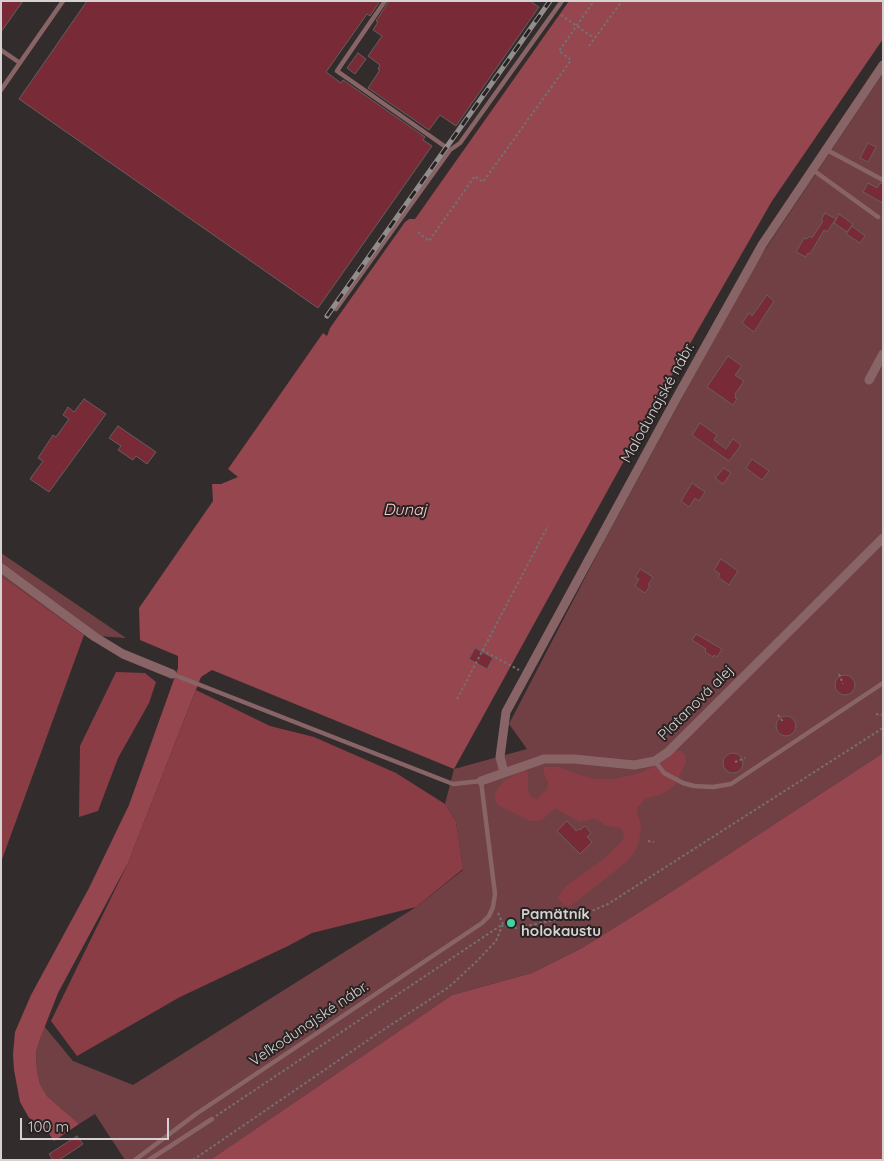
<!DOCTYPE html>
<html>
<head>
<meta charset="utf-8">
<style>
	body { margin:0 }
	#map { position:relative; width:884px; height:1161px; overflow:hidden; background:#332c2c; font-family:Quicksand,sans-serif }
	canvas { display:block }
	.frame { position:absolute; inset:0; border:2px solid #d6d2d2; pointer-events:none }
	.scale { position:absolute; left:20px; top:1118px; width:149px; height:22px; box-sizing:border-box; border:2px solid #d6d2d2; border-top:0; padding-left:6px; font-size:15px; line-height:18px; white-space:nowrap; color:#d6d2d2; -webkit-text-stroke:4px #292223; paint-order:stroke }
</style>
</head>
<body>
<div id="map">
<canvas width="884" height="1161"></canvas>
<div class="frame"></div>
<div class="scale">100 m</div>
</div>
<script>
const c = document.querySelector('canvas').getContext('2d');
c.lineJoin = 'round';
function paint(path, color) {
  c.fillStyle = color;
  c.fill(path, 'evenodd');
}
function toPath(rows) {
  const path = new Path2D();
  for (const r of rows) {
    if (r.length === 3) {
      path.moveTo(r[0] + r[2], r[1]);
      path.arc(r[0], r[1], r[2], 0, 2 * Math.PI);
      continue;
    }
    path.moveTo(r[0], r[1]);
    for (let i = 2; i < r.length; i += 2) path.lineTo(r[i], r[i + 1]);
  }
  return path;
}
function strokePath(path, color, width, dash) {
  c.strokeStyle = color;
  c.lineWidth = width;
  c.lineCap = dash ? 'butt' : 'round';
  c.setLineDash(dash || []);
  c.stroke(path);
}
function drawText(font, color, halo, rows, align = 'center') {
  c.font = font + ' Quicksand,sans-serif';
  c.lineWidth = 4;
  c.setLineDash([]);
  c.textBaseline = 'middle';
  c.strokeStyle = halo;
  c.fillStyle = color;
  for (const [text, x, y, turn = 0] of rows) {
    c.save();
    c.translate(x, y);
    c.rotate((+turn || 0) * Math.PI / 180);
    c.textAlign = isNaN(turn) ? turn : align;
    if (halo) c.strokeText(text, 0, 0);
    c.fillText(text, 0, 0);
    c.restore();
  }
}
paint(toPath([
	[883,73,883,753,657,901,582,948,532,973,452,995,210,1160,125,1160,95,1114,79,1124,47,1096,40,1084,37,1071,36,1052,44,1026,73,1061,133,1085,416,907,463,870,456,821,445,804,454,769,527,749,509,724,602,545,752,269],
	[1,553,126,638,84,635,1,576]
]), '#714044');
paint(toPath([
	[1,576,84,635,1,862],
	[116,672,145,673,156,682,149,703,118,758,98,811,79,817,80,746],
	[196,690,270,726,314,737,396,773,445,804,456,821,463,869,416,907,312,933,288,946,180,997,77,1056,51,1021,128,863],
	[675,751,680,751,684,753,686,756,686,762,676,784,664,793,645,799,637,808,637,813,641,825,640,834,638,845,632,856,626,862,572,905,566,906,560,901,558,897,565,887,605,858,623,840,624,834,620,828,605,825,594,818,580,822,555,808,543,819,537,821,530,821,500,806,495,801,495,795,498,788,505,780,523,771,526,771,528,772,528,790,531,797,537,799,547,789,548,783,543,770,544,767,558,767,583,776,597,779,615,779,637,774,651,768,664,761]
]), '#8b3d46');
paint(toPath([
	[569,1,883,1,883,39,772,201,652,410,454,769,212,670,201,677,128,863,58,993,40,1039,36,1052,37,1071,40,1084,47,1096,79,1124,54,1141,45,1128,33,1125,20,1102,14,1070,13,1054,15,1032,31,995,89,888,129,805,178,668,178,656,140,640,139,608,213,501,212,484,221,484,238,477,228,469,323,333,327,336,330,328,405,222,409,219,415,219],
	[883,753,883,1160,210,1160,452,995,532,973,582,948,657,901]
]), '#95464e');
const building = toPath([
	[1,1,23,1,1,32,1,1],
	[87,1,380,1,370,16,367,14,326,72,341,83,343,80,425,137,423,140,432,146,318,308,19,99,87,1],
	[389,1,530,1,539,7,456,126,440,115,429,130,368,88,380,70,378,69,380,65,368,56,382,36,373,30,378,22,376,21,389,1],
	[358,53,366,59,355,74,347,68,358,53],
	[868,143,876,147,868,162,860,158,868,143],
	[868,183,877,188,880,183,883,184,883,203,863,192,868,183],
	[825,213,836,219,831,226,827,232,824,230,810,254,808,253,806,257,796,252,804,238,807,239,809,236,812,238,823,221,821,220,825,213],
	[839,214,853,224,847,232,834,223,839,214],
	[852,226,865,236,860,243,846,234,852,226],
	[767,295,774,301,754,332,742,323,749,313,752,316,767,295],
	[728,356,742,366,735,375,744,381,735,394,736,395,735,398,737,399,733,405,707,387,728,356],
	[84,399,106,414,49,492,30,479,43,461,38,458,53,435,56,437,69,419,63,415,68,407,74,412,84,399],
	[700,423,717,435,714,440,726,449,733,439,741,445,729,461,692,435,700,423],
	[118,426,156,452,147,464,136,456,133,460,118,450,121,446,109,438,118,426],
	[752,459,769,471,762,480,746,468,752,459],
	[724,468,731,473,723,484,715,478,724,468],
	[692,483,705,492,699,501,695,498,689,507,681,501,692,483],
	[721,559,738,571,729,585,718,577,720,574,714,570,721,559],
	[640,569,653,577,648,585,650,586,645,593,635,586,639,579,635,577,640,569],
	[696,634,722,649,717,657,714,655,713,657,705,652,706,649,692,640,696,634],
	[475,648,493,658,487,669,469,659,475,648],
	[845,685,10],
	[786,726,10],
	[733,763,10],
	[567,821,576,831,579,829,580,830,585,826,591,833,587,837,592,842,580,854,557,831,567,821],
	[77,1136,83,1144,59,1160,53,1160,49,1154,77,1136]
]);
paint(building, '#782b36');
strokePath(building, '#665e5f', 1);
strokePath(toPath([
	[561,15,594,38],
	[589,46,622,1],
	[418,232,429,241,475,176,483,182,571,60,559,51,594,1],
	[482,650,519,670],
	[839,674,843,684],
	[457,699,548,526],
	[876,714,882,715],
	[778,715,784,723],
	[735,762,745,758],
	[648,841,654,842],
	[498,913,503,924,509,928,516,928,585,914,608,904,883,728],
	[216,1116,503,924],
	[193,1160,380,1032,449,987,477,961,496,941,503,924]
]), '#767171', 2, [2.5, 2.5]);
strokePath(toPath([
	[385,1,337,71,450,150],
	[1,50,20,63],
	[1,90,63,1],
	[827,150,883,180],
	[813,170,878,217],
	[336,309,450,150,460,143,562,1],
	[655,761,664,773,683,783,694,786,713,787,731,784,883,683],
	[135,1160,196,1114,482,923,489,916,493,907,495,894,481,781,453,784,172,674],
	[149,1160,212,1119]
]), '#896466', 4.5);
strokePath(toPath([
	[869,380,883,354],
	[1,568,95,637,123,654,172,674],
	[504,772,500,757,506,712,676,399,762,245,883,65],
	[481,781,544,759,574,759,634,765,655,761,668,752,883,538]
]), '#896466', 9);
const rail = toPath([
	[327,316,550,1]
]);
strokePath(rail, '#928d8d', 5);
strokePath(rail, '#292223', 3, [9]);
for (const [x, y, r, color] of [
	[511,923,5,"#42d4a0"]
]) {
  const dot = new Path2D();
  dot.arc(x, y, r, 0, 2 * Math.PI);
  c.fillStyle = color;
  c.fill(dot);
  strokePath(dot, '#292223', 2);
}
drawText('15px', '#d6d2d2', '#292223', [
	["Malodunajské nábr.",658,403,-61],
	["Platanová alej",696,703,-45],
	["Veľkodunajské nábr.",309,1024,-34]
]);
drawText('bold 15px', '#d6d2d2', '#292223', [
	["Pamätník",521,914],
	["holokaustu",521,931]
], 'left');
drawText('italic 16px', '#fdcdcf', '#292223', [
	["Dunaj",405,510]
]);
</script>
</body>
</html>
